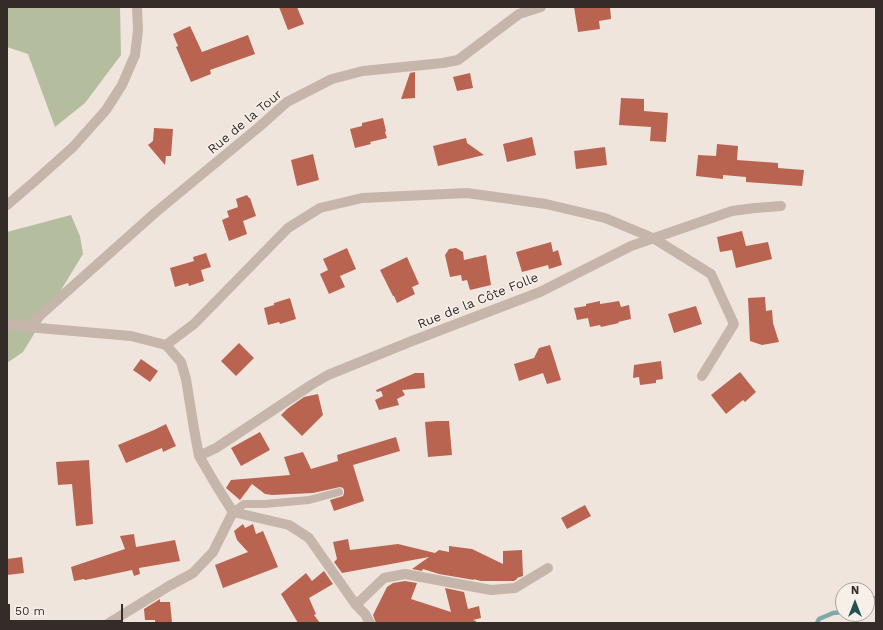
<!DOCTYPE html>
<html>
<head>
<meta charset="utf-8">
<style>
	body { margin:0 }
	#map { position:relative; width:883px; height:630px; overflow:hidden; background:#efe5dd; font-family:"Work Sans",sans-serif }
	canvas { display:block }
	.frame { position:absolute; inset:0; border:8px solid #342c29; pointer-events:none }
	.north { position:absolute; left:835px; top:582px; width:40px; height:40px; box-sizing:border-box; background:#f7f0e9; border:1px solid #a9a29c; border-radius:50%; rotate:0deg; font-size:11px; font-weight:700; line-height:16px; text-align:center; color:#342c29 }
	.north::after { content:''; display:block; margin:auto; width:14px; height:18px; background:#235151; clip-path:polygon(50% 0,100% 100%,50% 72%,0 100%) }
	.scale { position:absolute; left:8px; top:604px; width:115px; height:18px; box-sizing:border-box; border:2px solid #342c29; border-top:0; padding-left:5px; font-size:12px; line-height:14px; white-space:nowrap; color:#342c29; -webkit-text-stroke:3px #f7f0e9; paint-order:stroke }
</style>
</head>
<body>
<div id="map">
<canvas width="883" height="630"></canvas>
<div class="frame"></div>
<div class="north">N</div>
<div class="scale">50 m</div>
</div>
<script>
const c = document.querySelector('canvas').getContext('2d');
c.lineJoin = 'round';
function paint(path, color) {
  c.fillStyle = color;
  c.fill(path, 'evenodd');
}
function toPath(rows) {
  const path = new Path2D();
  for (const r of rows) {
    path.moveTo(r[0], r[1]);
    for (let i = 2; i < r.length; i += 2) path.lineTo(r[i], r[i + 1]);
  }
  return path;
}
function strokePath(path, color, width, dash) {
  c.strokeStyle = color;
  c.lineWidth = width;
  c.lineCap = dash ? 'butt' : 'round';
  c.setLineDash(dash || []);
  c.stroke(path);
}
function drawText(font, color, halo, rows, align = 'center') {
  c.font = font + ' "Work Sans",sans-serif';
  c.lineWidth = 3;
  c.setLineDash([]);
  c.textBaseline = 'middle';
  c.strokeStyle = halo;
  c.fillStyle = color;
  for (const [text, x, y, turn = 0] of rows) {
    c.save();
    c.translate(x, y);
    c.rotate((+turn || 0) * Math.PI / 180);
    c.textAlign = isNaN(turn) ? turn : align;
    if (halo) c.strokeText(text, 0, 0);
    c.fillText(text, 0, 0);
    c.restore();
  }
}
paint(toPath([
	[7,7,120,7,121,55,85,103,55,127,28,54,7,47],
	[71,215,80,236,83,254,23,352,7,363,7,232]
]), '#b4bd9e');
strokePath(toPath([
	[867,603,876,598],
	[817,623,819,619,833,613,843,612]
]), '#7fa9a8', 4.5);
paint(toPath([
	[279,7,297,7,304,24,288,30],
	[574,7,610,7,611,19,599,21,600,29,578,32],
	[190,26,202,52,248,35,255,54,210,70,211,74,191,82,176,47,178,46,173,34],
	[415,72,415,98,401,99,410,73],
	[470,73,473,88,457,91,453,77],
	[621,98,644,99,644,111,668,113,666,142,650,141,651,127,619,125],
	[383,118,386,131,385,132,387,138,370,142,371,144,355,148,350,129,362,126,362,123],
	[154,128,173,129,171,156,166,156,165,165,148,145,153,141],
	[532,137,536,155,507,162,503,144],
	[466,138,467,143,484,155,438,166,433,146],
	[717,144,738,146,737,160,778,163,778,168,804,170,802,186,746,182,746,177,723,175,723,179,696,176,698,155,716,156],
	[605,147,607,165,576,169,574,151],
	[313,154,319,180,297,186,291,160],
	[247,195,249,198,250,198,256,216,243,221,247,234,229,241,222,220,229,217,227,211,238,207,236,199],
	[742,231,746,246,768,242,772,259,736,268,732,250,720,252,717,237],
	[551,242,553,252,558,250,562,265,549,269,548,265,522,272,516,252],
	[347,248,356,269,340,276,345,287,329,294,320,274,328,270,323,259],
	[456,248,463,252,464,260,486,255,491,285,470,290,467,280,462,281,461,275,450,277,445,255,449,249],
	[206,253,211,267,201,270,204,281,189,286,188,283,175,287,170,268,194,261,193,257],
	[407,257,419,284,412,287,415,294,397,303,394,296,393,296,380,270],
	[765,297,766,311,772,310,773,323,779,342,762,345,750,341,748,298],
	[290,298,296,319,280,324,279,322,268,325,264,308,274,305,274,303],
	[600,301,600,304,619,301,621,307,629,305,631,319,618,322,619,323,601,327,600,325,590,327,588,318,577,320,574,308,586,306,586,304],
	[696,306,702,324,674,333,668,314],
	[239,343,254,358,236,376,221,361],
	[550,345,561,380,547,384,543,373,519,381,514,364,534,358,539,348],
	[141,359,158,371,150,382,133,370],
	[661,361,663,379,656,380,656,383,640,385,639,377,633,378,634,365],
	[740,372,756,392,745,402,743,400,726,414,711,395],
	[415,373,424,373,425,388,402,390,405,395,397,399,399,405,379,410,375,400,383,396,381,391,377,392,376,390],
	[318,394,323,415,302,436,281,415,287,409,304,397],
	[437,421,449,421,452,455,428,457,425,422],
	[166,424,176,446,163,452,162,448,126,463,118,445,154,430],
	[260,432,270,450,241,466,231,448],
	[396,437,400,451,353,465,364,501,334,511,330,500,340,497,343,496,344,493,344,490,343,488,340,487,313,493,272,495,265,494,252,484,240,500,226,488,231,480,290,475,284,457,303,452,311,469,338,461,337,455],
	[89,460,93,524,76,526,72,484,58,485,56,462],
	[585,505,591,516,567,529,561,518],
	[243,524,245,528,253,524,256,534,263,531,278,567,223,588,215,565,248,552,237,540,234,531],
	[134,534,136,547,175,540,180,561,139,568,140,574,134,576,132,570,85,580,84,579,74,581,71,567,125,549,120,536],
	[348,539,350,550,398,544,435,553,439,550,449,552,449,546,472,549,503,564,503,551,522,550,523,576,517,578,517,579,514,581,481,581,473,579,474,580,439,574,423,569,422,571,412,569,429,557,342,573,334,562,337,559,333,542],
	[22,557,24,573,7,575,7,559],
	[324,571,333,584,309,598,316,614,314,615,320,623,298,623,281,594,306,573,312,581],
	[405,581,417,583,411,599,451,612,445,588,464,592,468,609,479,606,481,618,473,620,476,621,476,623,376,623,373,615,387,587,393,583],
	[160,599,160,602,170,602,172,623,155,623,155,620,145,620,144,609]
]), '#b96451');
strokePath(toPath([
	[233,512,244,504,265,504,309,500,339,492]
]), '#c6b5aa', 8);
strokePath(toPath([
	[7,324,27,327,131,336,166,345,181,362,186,379,194,429,199,456,216,485,233,512],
	[27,327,156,212,259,127,287,102,332,79,363,71,443,63,458,60,519,14,541,7],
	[166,345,194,324,288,228,320,208,362,198,467,193,546,204,605,218,653,238,711,274,734,324,702,376],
	[199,456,216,448,311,385,328,375,412,341,540,292,631,246,732,211,755,208,781,206],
	[356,605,384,578,405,574,491,590,515,588,548,568],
	[109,623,169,586,193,573,213,552,233,512,289,525,309,538,356,605,365,614,370,623]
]), '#c6b5aa', 10);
strokePath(toPath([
	[7,205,35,181,73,147,106,110,122,85,135,55,138,30,137,7]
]), '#c6b5aa', 10);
drawText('13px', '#342c29', '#f7f0e9', [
	["Rue de la Tour",245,122,-40],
	["Rue de la Côte Folle",478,301,-22]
]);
</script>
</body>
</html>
